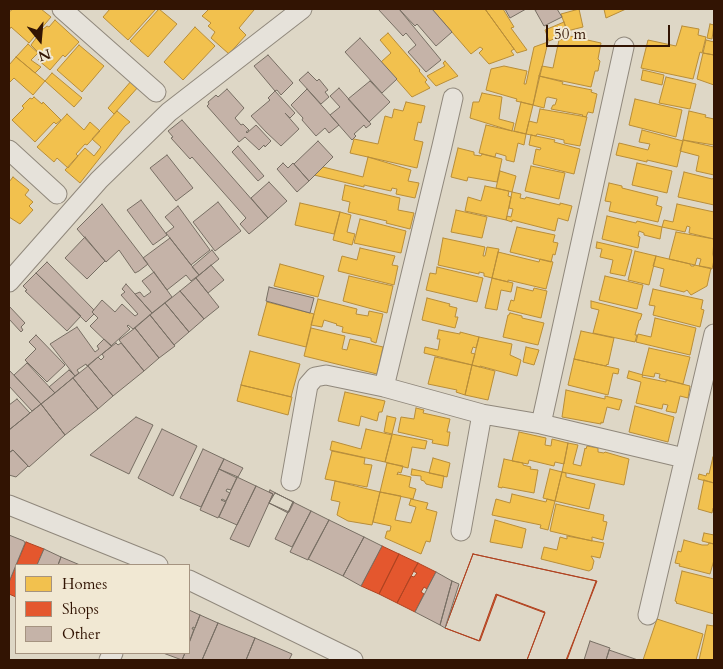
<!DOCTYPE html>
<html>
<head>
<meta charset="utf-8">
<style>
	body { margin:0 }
	#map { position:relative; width:723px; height:669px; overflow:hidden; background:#ded7c6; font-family:Cardo,serif }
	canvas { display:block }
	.frame { position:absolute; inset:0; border:10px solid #321403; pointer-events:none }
	.legend { position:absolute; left:15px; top:564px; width:175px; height:90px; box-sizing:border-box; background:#f1e8d3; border:1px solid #a59380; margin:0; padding:6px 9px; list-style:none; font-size:15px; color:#321403 }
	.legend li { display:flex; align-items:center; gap:10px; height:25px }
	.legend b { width:25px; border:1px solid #a59380 }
	.north { position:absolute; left:15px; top:15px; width:50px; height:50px; -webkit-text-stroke:4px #f1e8d3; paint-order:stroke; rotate:163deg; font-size:14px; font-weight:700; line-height:20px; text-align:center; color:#321403 }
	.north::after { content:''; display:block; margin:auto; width:18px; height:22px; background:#321403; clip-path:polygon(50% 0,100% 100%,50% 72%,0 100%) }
	.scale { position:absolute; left:546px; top:25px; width:124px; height:22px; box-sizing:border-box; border:2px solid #321403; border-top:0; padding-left:6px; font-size:15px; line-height:18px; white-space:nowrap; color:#321403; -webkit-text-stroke:4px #f1e8d3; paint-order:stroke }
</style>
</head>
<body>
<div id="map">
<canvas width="723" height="669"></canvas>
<div class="frame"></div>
<ul class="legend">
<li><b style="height:14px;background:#f2c14e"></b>Homes</li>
<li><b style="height:14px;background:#e4572e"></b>Shops</li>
<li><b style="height:14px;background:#c5b3a8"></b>Other</li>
</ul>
<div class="north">N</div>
<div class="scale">50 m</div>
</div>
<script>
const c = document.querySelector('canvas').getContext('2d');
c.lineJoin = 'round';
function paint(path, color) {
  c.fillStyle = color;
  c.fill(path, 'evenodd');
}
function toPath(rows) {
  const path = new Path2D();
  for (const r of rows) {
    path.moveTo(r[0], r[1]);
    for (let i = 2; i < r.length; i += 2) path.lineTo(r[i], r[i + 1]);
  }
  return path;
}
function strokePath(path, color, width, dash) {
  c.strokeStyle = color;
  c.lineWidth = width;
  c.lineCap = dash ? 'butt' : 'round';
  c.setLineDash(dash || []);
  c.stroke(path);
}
const homes = toPath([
	[13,9,41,9,51,17,29,43,11,27,9,30,9,12,13,9],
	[110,9,156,9,128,40,103,17,110,9],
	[159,9,177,24,148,57,130,41,159,9],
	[209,9,252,9,254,10,239,28,246,35,229,54,211,38,215,32,208,26,211,23,202,16,209,9],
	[432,9,485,9,514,49,511,51,514,55,489,64,479,53,483,49,480,47,471,54,432,9],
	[485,9,503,9,514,27,511,28,527,50,517,53,485,9],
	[579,9,583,27,567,31,561,14,579,9],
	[604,9,626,9,606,18,604,9],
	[55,20,79,42,65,57,63,55,50,70,38,60,42,56,31,45,42,30,47,26,49,27,55,20],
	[564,22,568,33,549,41,545,30,564,22],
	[710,24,714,25,712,39,707,38,710,24],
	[682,26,699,29,698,35,706,37,702,53,700,52,693,79,641,68,648,40,676,46,682,26],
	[195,27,215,46,183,80,164,62,195,27],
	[388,33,420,70,419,71,427,80,425,82,430,88,412,97,381,62,391,53,380,40,388,33],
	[565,35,601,43,598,59,600,61,598,71,595,71,591,87,539,76,542,66,553,68,559,40,564,39,565,35],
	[706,40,714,42,714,55,703,53,706,40],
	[548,42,533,105,516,101,517,99,486,90,491,69,504,66,527,71,524,84,526,84,534,47,548,42],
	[28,44,38,53,31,60,41,67,35,73,16,57,28,44],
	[79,45,104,66,82,92,57,70,79,45],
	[703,53,714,55,714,85,697,79,703,53],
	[16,57,45,81,33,95,14,78,9,83,9,65,16,57],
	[445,61,458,76,436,86,427,76,445,66,443,63,445,61],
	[643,70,664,75,662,85,641,80,643,70],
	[52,73,82,98,74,107,45,81,52,73],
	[539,76,563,82,562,84,592,90,591,92,597,94,593,113,588,112,586,117,582,116,583,115,551,109,553,105,555,105,557,99,548,97,546,98,544,108,533,105,539,76],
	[666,77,696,84,690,109,659,103,666,77],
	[132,80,139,86,114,114,108,108,132,80],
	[482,93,502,97,499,119,514,123,512,131,470,118,473,102,479,102,482,93],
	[34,97,42,104,43,102,61,120,56,124,54,122,35,142,12,120,24,108,22,106,30,98,32,99,34,97],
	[635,99,682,110,676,137,629,125,635,99],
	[406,102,425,106,421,123,418,122,414,140,423,142,417,168,350,153,354,139,378,144,385,116,392,118,394,109,403,111,406,102],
	[521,102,533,105,526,134,514,131,521,102],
	[540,109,587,117,580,146,564,143,564,140,537,134,536,136,526,134,529,121,537,123,540,109],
	[117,111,130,122,125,126,80,183,65,170,85,148,94,156,101,147,92,139,117,111],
	[689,111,706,115,705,117,714,119,714,145,683,140,689,111],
	[67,114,84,130,90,122,100,131,87,145,85,144,76,154,78,156,68,168,57,158,54,162,37,147,67,114],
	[486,125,526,134,524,145,518,143,514,162,506,160,506,156,496,153,495,157,479,153,486,125],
	[642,130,683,141,677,167,647,160,647,162,616,155,619,143,648,150,650,144,639,142,642,130],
	[531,135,555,140,554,142,580,149,574,174,533,164,536,149,540,150,541,148,529,145,531,135],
	[683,140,714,147,714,175,696,171,699,156,680,151,683,140],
	[458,148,474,152,474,155,481,156,482,154,502,159,497,182,468,177,467,181,451,177,458,148],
	[368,157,411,170,408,181,419,183,415,198,396,194,397,189,392,188,391,191,364,185,364,187,314,175,323,167,363,177,368,157],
	[637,163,672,171,667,193,632,185,637,163],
	[531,166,565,173,559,199,525,191,531,166],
	[500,171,516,176,512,192,496,188,500,171],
	[684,172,712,179,714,178,714,205,678,197,684,172],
	[13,177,29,190,25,195,33,202,29,206,33,210,20,224,9,217,9,182,13,177],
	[609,183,622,186,622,188,658,197,656,205,662,207,658,222,609,211,611,202,605,201,609,183],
	[345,185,400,198,398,210,414,213,410,229,386,223,387,221,348,212,350,202,342,200,345,185],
	[485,186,509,191,508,196,511,197,506,220,465,211,468,197,481,201,485,186],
	[512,192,521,194,520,198,525,199,526,197,560,205,560,203,572,206,568,221,558,218,555,231,512,220,512,222,506,220,507,216,511,217,513,209,509,208,512,192],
	[300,203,340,212,334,234,295,225,300,203],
	[677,204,714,212,714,239,689,233,690,227,687,226,685,232,662,227,664,220,673,222,677,204],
	[456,210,487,217,482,238,451,232,456,210],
	[340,212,351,215,347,232,355,234,352,245,333,240,340,212],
	[607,216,636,223,637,221,662,227,660,239,644,235,644,233,639,231,638,236,640,237,638,248,602,239,607,216],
	[360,219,406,231,401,253,354,243,360,219],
	[517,227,555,235,553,242,558,243,555,255,553,254,551,262,510,252,517,227],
	[676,232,714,239,713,254,714,260,712,269,699,266,701,259,697,258,695,265,669,259,676,232],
	[443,238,485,247,483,256,485,256,487,247,499,249,492,278,484,276,484,273,479,272,479,274,438,265,443,238],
	[597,242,632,250,625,276,610,273,613,260,600,257,602,249,596,248,597,242],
	[360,248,395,256,392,265,398,266,394,285,338,271,342,256,357,260,360,248],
	[635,251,656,256,649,285,628,280,635,251],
	[498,252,539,262,540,259,553,262,546,289,508,280,508,282,492,278,498,252],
	[656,256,690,264,691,266,694,266,694,265,711,268,707,286,691,295,687,290,684,292,660,286,664,269,653,266,656,256],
	[280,264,324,276,318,297,274,286,280,264],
	[437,267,483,278,477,302,426,290,430,273,436,274,437,267],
	[349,276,393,286,387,313,343,301,349,276],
	[605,276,643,285,637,309,599,300,605,276],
	[492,278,513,283,511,292,501,290,497,310,485,308,492,278],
	[517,287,533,291,534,288,547,291,541,318,508,310,511,300,514,301,517,287],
	[653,289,703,300,701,309,704,310,700,327,653,315,655,306,649,305,653,289],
	[427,298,450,304,449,306,457,308,455,317,458,317,455,328,422,320,427,298],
	[318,299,357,309,356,314,368,316,369,311,383,314,376,343,371,341,371,338,342,332,343,327,336,325,337,324,324,320,322,327,311,325,318,299],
	[591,301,642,314,640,320,639,320,635,335,637,335,635,342,593,333,599,310,591,308,591,301],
	[267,302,314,314,306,347,258,335,267,302],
	[510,313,522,316,522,318,544,323,538,345,503,337,508,315,509,315,510,313],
	[655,318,696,328,690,355,636,342,638,334,651,337,655,318],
	[311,328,345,336,342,349,347,350,350,339,383,347,377,374,304,356,311,328],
	[439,330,460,334,460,332,479,337,476,348,473,347,471,353,475,354,472,365,424,353,425,347,438,350,440,339,437,339,439,330],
	[581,331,614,338,608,365,607,364,606,366,574,359,581,331],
	[479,337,512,344,510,355,521,360,517,376,480,366,480,367,472,365,479,337],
	[526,347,539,350,534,365,523,362,526,347],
	[649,348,690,357,683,384,659,378,660,374,655,373,654,377,642,375,649,348],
	[250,351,300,364,291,397,241,385,250,351],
	[435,357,472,365,465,395,456,392,457,390,428,384,435,357],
	[574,359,619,369,618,374,613,373,608,395,568,385,574,359],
	[472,365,495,371,488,400,465,395,472,365],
	[629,371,643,375,642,377,666,382,666,380,690,386,688,398,680,396,676,413,666,411,668,405,663,404,662,409,636,403,641,382,627,378,629,371],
	[241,385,292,397,288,415,237,401,241,385],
	[566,390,605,399,605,396,622,400,619,410,607,407,603,423,601,422,601,424,562,417,566,390],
	[345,392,385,401,382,412,379,412,377,421,361,416,359,426,338,421,345,392],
	[635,406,674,417,668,442,629,432,635,406],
	[416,408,424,410,423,413,450,419,447,432,450,432,448,446,432,443,433,440,398,432,401,417,414,419,416,408],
	[387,416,396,418,392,434,384,432,387,416],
	[366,429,392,435,385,462,330,450,332,441,361,449,366,429],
	[519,432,546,438,545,445,551,446,552,439,568,443,564,464,555,462,554,466,529,460,528,464,512,461,519,432],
	[392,434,427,441,425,449,412,447,408,468,385,462,392,434],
	[568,443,578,445,573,464,581,466,585,448,586,449,587,446,598,448,598,452,604,453,605,452,629,459,624,485,562,472,568,443],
	[332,451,365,458,364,464,372,465,367,487,325,479,332,451],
	[713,457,714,483,698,479,699,474,706,476,707,473,709,474,713,457],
	[433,458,450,463,447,477,429,473,433,458],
	[504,459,523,463,523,465,531,467,530,469,538,470,534,493,502,487,502,488,498,487,504,459],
	[387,463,403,466,401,473,398,472,397,475,398,474,411,477,409,487,416,489,413,499,380,492,387,463],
	[412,469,444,476,442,488,426,484,424,481,421,480,421,476,411,475,412,469],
	[550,469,562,472,555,501,543,498,550,469],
	[562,472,566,473,566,477,595,484,589,509,555,501,562,472],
	[704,480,714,483,714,508,713,508,712,513,698,509,704,480],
	[335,481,380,492,372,525,348,521,337,515,340,502,331,500,335,481],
	[380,492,401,496,395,520,411,523,416,507,409,505,411,499,428,503,426,509,437,512,430,542,426,541,421,554,385,538,387,531,390,531,391,526,373,522,380,492],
	[512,494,546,502,547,499,555,501,548,530,540,528,541,525,492,515,496,499,510,503,512,494],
	[556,504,604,515,603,521,607,522,603,540,592,537,592,541,550,531,556,504],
	[495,520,526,529,522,548,490,542,495,520],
	[704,533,714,535,714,544,702,541,704,533],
	[567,536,604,543,600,558,591,556,594,561,592,569,589,571,541,559,544,547,557,550,560,537,567,539,567,536],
	[684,540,702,545,708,545,709,543,714,544,714,560,710,574,679,566,680,564,675,563,678,551,681,552,684,540],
	[682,571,714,579,714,614,676,603,677,602,675,601,682,571],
	[657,619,703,634,696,660,643,660,657,619],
	[707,625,714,626,714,660,699,660,707,625]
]);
paint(homes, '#f2c14e');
strokePath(homes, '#b88d38', 1);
const shops = toPath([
	[26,542,44,549,37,565,16,565,16,597,9,594,9,582,26,542],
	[382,546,399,554,379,594,361,586,382,546],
	[399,554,418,563,397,603,379,594,399,554],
	[473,554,597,581,566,660,527,660,545,613,497,595,480,641,445,628,473,554],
	[473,554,596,581,567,660,527,660,545,612,496,594,479,641,445,628,473,554],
	[418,563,436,572,427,589,424,587,421,592,424,594,415,612,397,603,411,576,414,577,417,573,413,571,418,563]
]);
paint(shops, '#e4572e');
strokePath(shops, '#af4321', 1);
const building = toPath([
	[378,9,399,9,441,60,426,72,408,52,416,45,406,33,403,36,378,9],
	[399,9,432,9,452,32,436,46,417,24,415,26,399,9],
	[505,9,526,9,510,18,505,9],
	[539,9,557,9,562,17,544,26,535,10,539,9],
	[360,38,397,79,382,93,345,52,360,38],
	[268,55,293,83,281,95,277,90,275,91,254,66,268,55],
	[308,72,317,81,319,79,328,90,325,92,329,97,321,104,299,80,308,72],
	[370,81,390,102,369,122,348,99,370,81],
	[339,88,371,124,366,128,364,125,354,134,356,136,352,140,330,115,340,107,330,96,339,88],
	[227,89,244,108,235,118,241,125,243,124,249,130,246,132,247,133,256,125,271,141,265,147,264,145,259,150,245,137,239,142,207,106,209,104,208,102,216,95,218,97,227,89],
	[307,89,339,125,329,133,325,128,316,136,302,120,303,118,291,105,307,89],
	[275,91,295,113,290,118,285,113,299,129,281,146,266,132,251,116,270,100,268,98,275,91],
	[182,120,268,218,249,234,240,224,246,218,192,157,190,159,171,138,173,137,168,131,182,120],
	[318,141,333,157,309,181,294,164,318,141],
	[238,146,264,176,258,181,232,152,238,146],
	[167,155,193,188,176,201,150,168,167,155],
	[283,163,288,168,293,163,309,181,297,192,277,169,283,163],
	[269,182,287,201,268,218,251,198,269,182],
	[141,200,167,235,153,245,127,210,141,200],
	[218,202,241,231,215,251,193,222,218,202],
	[102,204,148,264,139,271,135,273,119,250,106,262,77,229,102,204],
	[178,206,210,250,191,265,166,233,174,227,165,217,178,206],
	[85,237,105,261,87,279,65,258,85,237],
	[170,238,199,275,191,281,186,275,167,290,143,258,170,238],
	[212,250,219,259,199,275,192,267,212,250],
	[47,262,94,310,92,312,94,314,86,322,36,273,47,262],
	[211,265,224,280,208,293,196,278,211,265],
	[154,272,172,297,152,313,135,294,140,292,144,297,151,292,142,281,154,272],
	[36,273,81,316,67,331,25,291,27,290,23,286,36,273],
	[196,278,219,307,204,319,180,291,196,278],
	[126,284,152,313,133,329,128,325,127,326,130,329,111,346,90,326,98,318,92,312,102,300,115,312,122,304,135,316,138,314,121,295,125,292,122,289,126,284],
	[269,287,314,298,310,313,266,301,269,287],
	[180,291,204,319,189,332,165,303,180,291],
	[165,303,189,332,174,345,150,315,165,303],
	[9,306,25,323,21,327,23,330,21,332,9,319,9,306],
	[150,315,175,346,159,358,135,328,150,315],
	[77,327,95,352,99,349,97,346,104,339,112,346,87,366,86,364,77,370,79,373,75,376,50,344,77,327],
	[135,328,159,358,144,371,119,340,135,328],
	[36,335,65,365,47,382,25,360,36,349,29,342,36,335],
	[116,343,118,345,121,343,144,371,113,396,88,366,98,357,101,360,104,357,102,354,116,343],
	[27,363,55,393,41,404,14,375,27,363],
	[88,366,113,396,98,409,73,378,88,366],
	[9,370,41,404,32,411,9,386,9,370],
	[69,370,75,376,55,393,49,387,69,370],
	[73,378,98,409,65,435,41,404,73,378],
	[17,399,30,413,9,430,9,405,17,399],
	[41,404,65,435,29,467,13,450,10,452,9,450,9,430,41,404],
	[136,417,153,425,129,474,90,455,136,417],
	[162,429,197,446,173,496,138,478,162,429],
	[203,449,224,459,201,507,180,498,203,449],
	[9,450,10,452,13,450,28,466,16,477,9,475,9,450],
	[224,459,243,468,238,477,219,469,224,459],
	[219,469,237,478,231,490,227,489,226,491,230,493,226,501,222,499,221,500,226,502,218,518,200,510,219,469],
	[237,477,256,486,237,525,219,517,237,477],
	[256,486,273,494,249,547,230,539,256,486],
	[270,490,293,502,288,513,269,503,273,494,269,492,270,490],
	[275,493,294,502,289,512,269,503,275,493],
	[293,502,311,511,292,547,275,539,293,502],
	[311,511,329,520,308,560,290,552,311,511],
	[329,520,364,537,343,576,308,559,329,520],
	[9,535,24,541,25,543,9,582,9,535],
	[364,537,382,546,361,586,343,576,364,537],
	[44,549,61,557,58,565,37,565,44,549],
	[61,557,80,565,58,565,61,557],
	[436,572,452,581,440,625,415,612,436,572],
	[452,581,459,584,445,628,440,625,452,581],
	[189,610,200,615,195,628,193,627,192,629,194,629,189,643,189,610],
	[200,615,218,623,202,660,182,660,185,653,189,653,189,643,200,615],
	[218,623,255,638,246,660,202,660,218,623],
	[255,638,292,654,289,660,246,660,255,638],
	[590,641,610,648,606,660,584,660,590,641],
	[609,650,638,660,639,660,606,660,609,650],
	[163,653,185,653,182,660,163,653]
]);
paint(building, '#c5b3a8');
strokePath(building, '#776e63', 1);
const minor = toPath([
	[62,9,156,92],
	[9,150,57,194],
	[9,282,99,180,169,112,302,9],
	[384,387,442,146,453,98],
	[541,424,624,47],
	[291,481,308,385,315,377,326,375,384,387,482,414,541,424,684,458],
	[9,505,158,565],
	[461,531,482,414],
	[189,580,353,660],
	[648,615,714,334],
	[109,660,113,653]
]);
strokePath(minor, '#90887c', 21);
strokePath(minor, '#e6e2da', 19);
</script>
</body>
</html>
